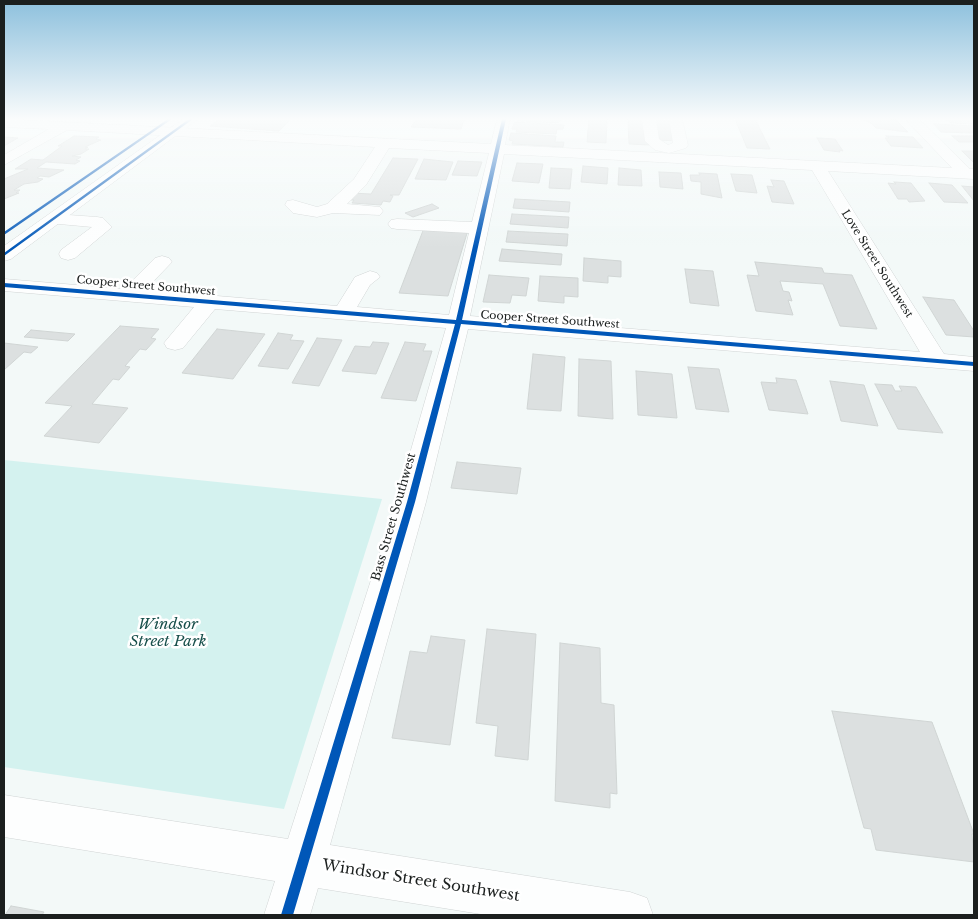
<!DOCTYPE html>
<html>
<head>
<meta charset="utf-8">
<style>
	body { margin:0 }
	#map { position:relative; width:978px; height:919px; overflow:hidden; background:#f3f9f8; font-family:"Libre Baskerville",serif }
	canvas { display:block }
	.frame { position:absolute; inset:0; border:5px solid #1b1f1e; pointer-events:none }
</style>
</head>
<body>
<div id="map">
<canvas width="978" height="919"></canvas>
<div class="frame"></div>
</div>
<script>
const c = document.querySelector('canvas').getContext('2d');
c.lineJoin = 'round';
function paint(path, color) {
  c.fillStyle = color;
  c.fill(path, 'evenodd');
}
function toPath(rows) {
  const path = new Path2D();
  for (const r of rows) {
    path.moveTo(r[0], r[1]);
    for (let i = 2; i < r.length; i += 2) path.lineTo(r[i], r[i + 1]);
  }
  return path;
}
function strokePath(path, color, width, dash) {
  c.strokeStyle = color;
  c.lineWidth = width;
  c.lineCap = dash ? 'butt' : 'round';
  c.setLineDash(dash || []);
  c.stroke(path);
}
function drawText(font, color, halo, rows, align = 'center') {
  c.font = font + ' "Libre Baskerville",serif';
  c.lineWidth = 5;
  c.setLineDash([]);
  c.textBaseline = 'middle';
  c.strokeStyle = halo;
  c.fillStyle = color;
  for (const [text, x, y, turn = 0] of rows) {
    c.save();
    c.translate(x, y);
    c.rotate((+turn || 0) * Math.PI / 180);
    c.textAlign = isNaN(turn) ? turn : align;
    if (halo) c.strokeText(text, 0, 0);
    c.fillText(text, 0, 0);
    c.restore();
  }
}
paint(toPath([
	[4,460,382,499,284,809,4,767]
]), '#d4f2ef');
const building = toPath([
	[219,119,291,119,279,131,210,126,219,119],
	[426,119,463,119,464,120,461,129,411,127,416,120,426,119],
	[519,119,562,119,558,123,519,121,519,119],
	[589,119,607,119,606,143,587,142,589,119],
	[628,119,647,119,649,145,629,144,628,119],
	[653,119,673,121,678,141,656,140,653,119],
	[735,119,755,119,770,149,747,148,735,119],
	[862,119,896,120,908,132,876,128,871,123,862,119],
	[945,119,974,119,974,124,951,123,945,119],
	[515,122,564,125,563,129,557,129,556,134,516,132,517,129,512,129,515,122],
	[934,124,974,126,974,133,941,132,934,124],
	[511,133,556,136,555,142,564,142,563,147,512,144,513,141,509,140,511,133],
	[74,136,99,137,96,139,101,140,85,147,88,147,85,149,89,149,81,154,72,156,81,157,76,160,80,161,75,164,46,162,37,168,64,170,49,177,40,176,37,178,43,179,38,182,24,184,14,190,20,190,16,193,19,193,4,199,4,179,28,169,15,169,31,159,43,160,62,146,58,146,74,136],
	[886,136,913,137,923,148,891,146,885,138,889,138,886,136],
	[952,136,974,136,974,142,959,142,952,136],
	[4,137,18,138,4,146,4,137],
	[817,138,835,139,843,151,839,150,840,152,824,150,817,138],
	[962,151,974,151,974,163,962,151],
	[393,158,418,159,399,195,390,195,393,196,390,202,383,201,381,205,352,203,354,200,348,200,352,193,371,194,393,158],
	[424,159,453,162,446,180,415,179,424,159],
	[458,161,482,162,477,176,452,175,458,161],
	[517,163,543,164,539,183,512,181,517,163],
	[583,166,608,168,607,184,581,182,583,166],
	[551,168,572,169,570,189,549,188,551,168],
	[619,168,641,170,642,186,618,185,619,168],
	[659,172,681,173,683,189,660,187,659,172],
	[699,173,717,174,722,198,701,194,701,182,691,181,690,175,700,175,699,173],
	[731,174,752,175,757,193,736,191,731,174],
	[771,180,784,181,794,204,772,202,767,186,774,187,771,180],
	[894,182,911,183,925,201,909,202,907,199,898,199,888,183,896,184,894,182],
	[929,183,952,185,968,203,944,202,929,183],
	[962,186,974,187,974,201,962,186],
	[515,199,570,202,569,212,513,208,515,199],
	[432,204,439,208,413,217,405,213,432,204],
	[512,214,569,217,568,228,510,224,512,214],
	[424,228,468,230,448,296,399,293,424,228],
	[508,231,568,234,567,246,506,242,508,231],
	[502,249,562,254,561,265,499,261,502,249],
	[584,258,621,261,621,277,608,276,608,283,583,281,584,258],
	[755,262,822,268,824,273,852,275,877,329,840,326,823,284,780,281,783,291,789,292,792,301,788,300,793,315,756,311,747,275,759,276,755,262],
	[685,269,713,271,719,306,690,303,685,269],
	[489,275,529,278,526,296,512,295,510,303,483,302,489,275],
	[540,276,578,278,578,297,564,296,564,303,538,301,540,276],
	[923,297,954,300,974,331,974,337,946,335,923,297],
	[120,326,159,329,151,338,156,339,146,350,140,349,125,366,130,367,119,380,113,379,92,404,128,408,99,443,44,436,72,406,45,403,120,326],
	[217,329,265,334,233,379,182,373,217,329],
	[31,330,75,334,68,341,24,337,31,330],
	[278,333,293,335,290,340,304,341,288,369,258,366,278,333],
	[317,338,342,340,319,386,292,383,317,338],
	[373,342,389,343,376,374,342,371,355,346,370,347,373,342],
	[405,342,426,344,423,351,432,351,416,401,381,398,405,342],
	[4,343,38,347,31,353,24,352,4,370,4,343],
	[533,354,565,357,561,411,527,409,533,354],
	[579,359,611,361,613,419,578,416,579,359],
	[688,367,719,369,729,412,696,409,688,367],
	[636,371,672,374,677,418,638,415,636,371],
	[776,378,796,380,808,414,769,410,761,382,777,383,776,378],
	[830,381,864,385,878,426,841,421,830,381],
	[875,384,892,385,895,391,902,391,899,386,916,387,943,433,898,429,875,384],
	[457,462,521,468,517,494,451,488,457,462],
	[487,629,536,634,528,760,495,756,498,726,476,723,487,629],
	[431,636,465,640,450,745,392,738,410,651,427,653,431,636],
	[560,643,600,648,601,703,614,705,617,794,610,793,610,808,555,801,560,643],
	[832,711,932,722,974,834,972,834,974,862,876,850,871,829,864,828,832,711],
	[11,906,17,907,44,912,42,915,5,915,11,906]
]);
paint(building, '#dce0e0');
strokePath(building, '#d0d5d4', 1);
const minor = toPath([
	[4,119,491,144,497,119,510,119,505,145,952,168,905,119,919,119,970,169,974,169,974,179,828,171,944,354,974,357,974,371,468,329,426,502,330,845,630,892,647,898,653,915,487,915,318,888,310,915,264,915,275,881,4,837,4,795,288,839,396,502,446,328,215,309,183,348,175,350,167,348,164,343,194,307,4,291,4,279,124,289,155,258,162,256,169,258,172,262,145,290,337,306,355,277,370,271,377,273,380,277,370,285,357,307,449,315,469,233,397,229,391,228,388,224,391,220,397,219,472,222,489,153,389,148,366,185,347,204,380,207,383,211,380,215,333,213,317,217,293,213,285,205,287,201,293,200,317,207,327,204,354,179,375,147,67,130,4,165,4,155,49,129,4,127,4,119],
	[504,154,812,170,920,352,470,316,504,154],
	[642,119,656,119,659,139,668,145,673,143,669,119,682,119,688,145,686,148,669,153,655,150,645,141,642,119],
	[54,214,97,217,103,218,112,227,75,258,68,260,61,258,59,254,61,250,92,227,48,223,45,219,48,215,54,214]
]);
const major = toPath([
	[183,119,198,119,11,259,4,261,4,246,183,119]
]);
strokePath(minor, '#d0d4d4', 1);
strokePath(major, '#d0d4d4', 1);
paint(minor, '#fdfefe');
paint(major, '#fdfefe');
paint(toPath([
	[168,119,172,119,4,235,4,232,168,119],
	[189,119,193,119,4,256,4,253,189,119],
	[502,119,506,119,462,320,974,362,974,366,461,324,415,502,293,915,281,915,407,502,455,324,4,287,4,283,456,320,502,119]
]), '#0057b8');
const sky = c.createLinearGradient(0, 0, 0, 248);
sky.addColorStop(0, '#8dc0dd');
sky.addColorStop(0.48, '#fafcfc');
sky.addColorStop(1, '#fafcfc00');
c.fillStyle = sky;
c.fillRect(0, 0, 978, 248);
drawText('11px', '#1b1f1e', '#fff', [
	["Love Street Southwest",877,264,58],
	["Cooper Street Southwest",146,286,5],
	["Cooper Street Southwest",550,320,4]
]);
drawText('12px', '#1b1f1e', '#fff', [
	["Bass Street Southwest",394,517,-74]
]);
drawText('italic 15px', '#19504c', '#fff', [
	["Windsor",168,625],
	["Street Park",168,642]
]);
drawText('15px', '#1b1f1e', '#fff', [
	["Windsor Street Southwest",421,881,9]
]);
</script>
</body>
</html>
